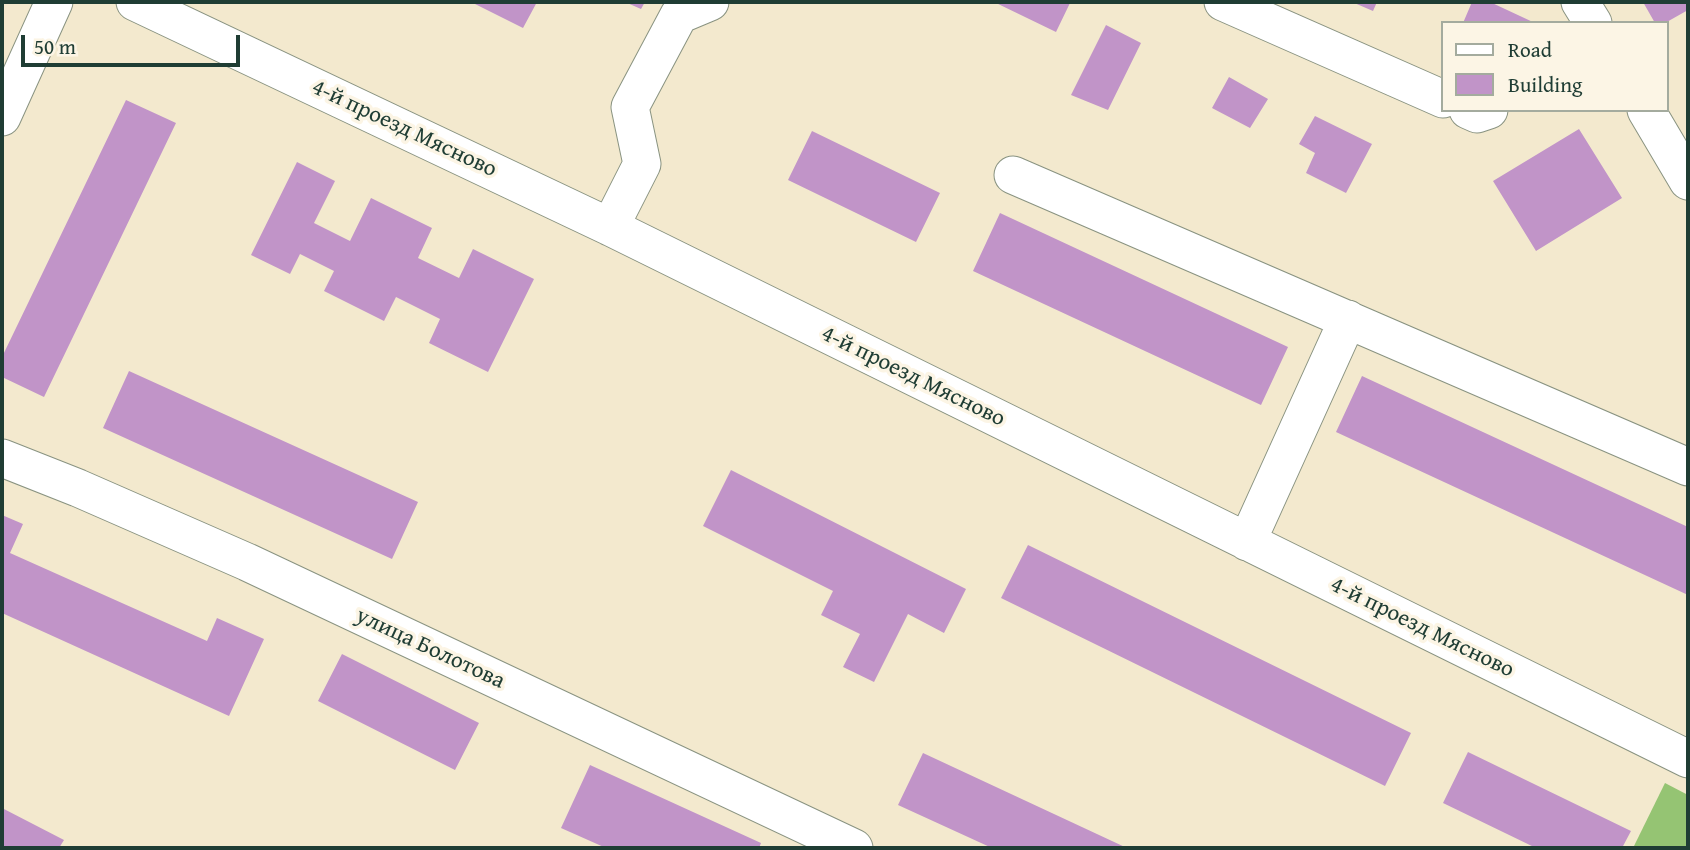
<!DOCTYPE html>
<html>
<head>
<meta charset="utf-8">
<style>
	body { margin:0 }
	#map { position:relative; width:1690px; height:850px; overflow:hidden; background:#f3e9ce; font-family:"Gentium Book Plus",serif }
	canvas { display:block }
	.frame { position:absolute; inset:0; border:4px solid #1f3d34; pointer-events:none }
	.legend { position:absolute; left:1441px; top:21px; width:228px; height:91px; box-sizing:border-box; background:#fcf5e5; border:2px solid #a4ab9e; margin:0; padding:9px 12px; list-style:none; font-size:21px; color:#1f3d34 }
	.legend li { display:flex; align-items:center; gap:14px; height:35px }
	.legend b { width:35px; border:2px solid #a4ab9e }
	.scale { position:absolute; left:21px; top:35px; width:219px; height:32px; box-sizing:border-box; border:4px solid #1f3d34; border-top:0; padding-left:9px; font-size:21px; line-height:24px; white-space:nowrap; color:#1f3d34; -webkit-text-stroke:5px #fcf5e5; paint-order:stroke }
</style>
</head>
<body>
<div id="map">
<canvas width="1690" height="850"></canvas>
<div class="frame"></div>
<ul class="legend">
<li><b style="height:9px;background:#fff"></b>Road</li>
<li><b style="height:19px;background:#c194c8"></b>Building</li>
</ul>
<div class="scale">50 m</div>
</div>
<script>
const c = document.querySelector('canvas').getContext('2d');
c.lineJoin = 'round';
function paint(path, color) {
  c.fillStyle = color;
  c.fill(path, 'evenodd');
}
function toPath(rows) {
  const path = new Path2D();
  for (const r of rows) {
    path.moveTo(r[0], r[1]);
    for (let i = 2; i < r.length; i += 2) path.lineTo(r[i], r[i + 1]);
  }
  return path;
}
function strokePath(path, color, width, dash) {
  c.strokeStyle = color;
  c.lineWidth = width;
  c.lineCap = dash ? 'butt' : 'round';
  c.setLineDash(dash || []);
  c.stroke(path);
}
function drawText(font, color, halo, rows, align = 'center') {
  c.font = font + ' "Gentium Book Plus",serif';
  c.lineWidth = 7;
  c.setLineDash([]);
  c.textBaseline = 'middle';
  c.strokeStyle = halo;
  c.fillStyle = color;
  for (const [text, x, y, turn = 0] of rows) {
    c.save();
    c.translate(x, y);
    c.rotate((+turn || 0) * Math.PI / 180);
    c.textAlign = isNaN(turn) ? turn : align;
    if (halo) c.strokeText(text, 0, 0);
    c.fillText(text, 0, 0);
    c.restore();
  }
}
paint(toPath([
	[1665,783,1688,795,1688,848,1633,848]
]), '#95c473');
paint(toPath([
	[471,2,537,2,523,28],
	[625,2,645,2,641,9],
	[994,2,1067,2,1070,3,1056,32],
	[1352,2,1377,2,1373,11],
	[1472,2,1490,2,1535,23,1463,23],
	[1643,2,1688,2,1688,10,1665,23,1655,23],
	[1106,25,1141,43,1108,110,1071,95],
	[1229,77,1268,99,1250,128,1212,108],
	[126,100,176,123,44,397,2,377,2,357],
	[1315,116,1372,144,1346,193,1306,173,1315,153,1299,144],
	[1579,129,1622,198,1536,251,1493,181],
	[812,131,940,193,916,242,788,180],
	[297,162,335,181,314,223,350,241,371,198,432,228,418,258,459,278,473,249,534,279,488,372,429,343,440,319,396,297,384,321,324,291,334,271,300,254,290,274,251,255],
	[1000,213,1288,347,1261,405,973,271],
	[129,371,418,502,392,559,103,428],
	[1362,376,1688,527,1688,595,1336,432],
	[731,470,966,589,944,633,908,614,874,682,843,667,860,634,821,615,833,591,703,526],
	[2,515,23,524,10,553,207,641,217,618,264,639,229,716,2,613],
	[1028,545,1411,733,1385,786,1001,598],
	[342,654,479,723,455,770,318,701],
	[1468,752,1631,831,1622,848,1536,848,1443,803],
	[923,753,1127,848,992,848,898,805],
	[590,765,761,843,759,848,606,848,561,828],
	[2,808,64,840,59,848,2,848]
]), '#c194c8');
const minor = toPath([
	[135,2,610,227,1688,759],
	[1223,2,1443,99],
	[1580,2,1593,23],
	[1468,110,1477,114,1489,110],
	[1646,110,1688,181],
	[2,117,54,2],
	[1013,175,1688,467],
	[610,227,642,164,630,107,679,15,710,2],
	[2,458,78,488,247,562,854,848],
	[1247,542,1348,319]
]);
strokePath(minor, '#899381', 39);
strokePath(minor, '#fff', 37);
drawText('23px', '#1f3d34', '#fcf5e5', [
	["4-й проезд Мясново",404,129,25],
	["4-й проезд Мясново",913,377,26],
	["4-й проезд Мясново",1422,628,26],
	["улица Болотова",430,649,25]
]);
</script>
</body>
</html>
